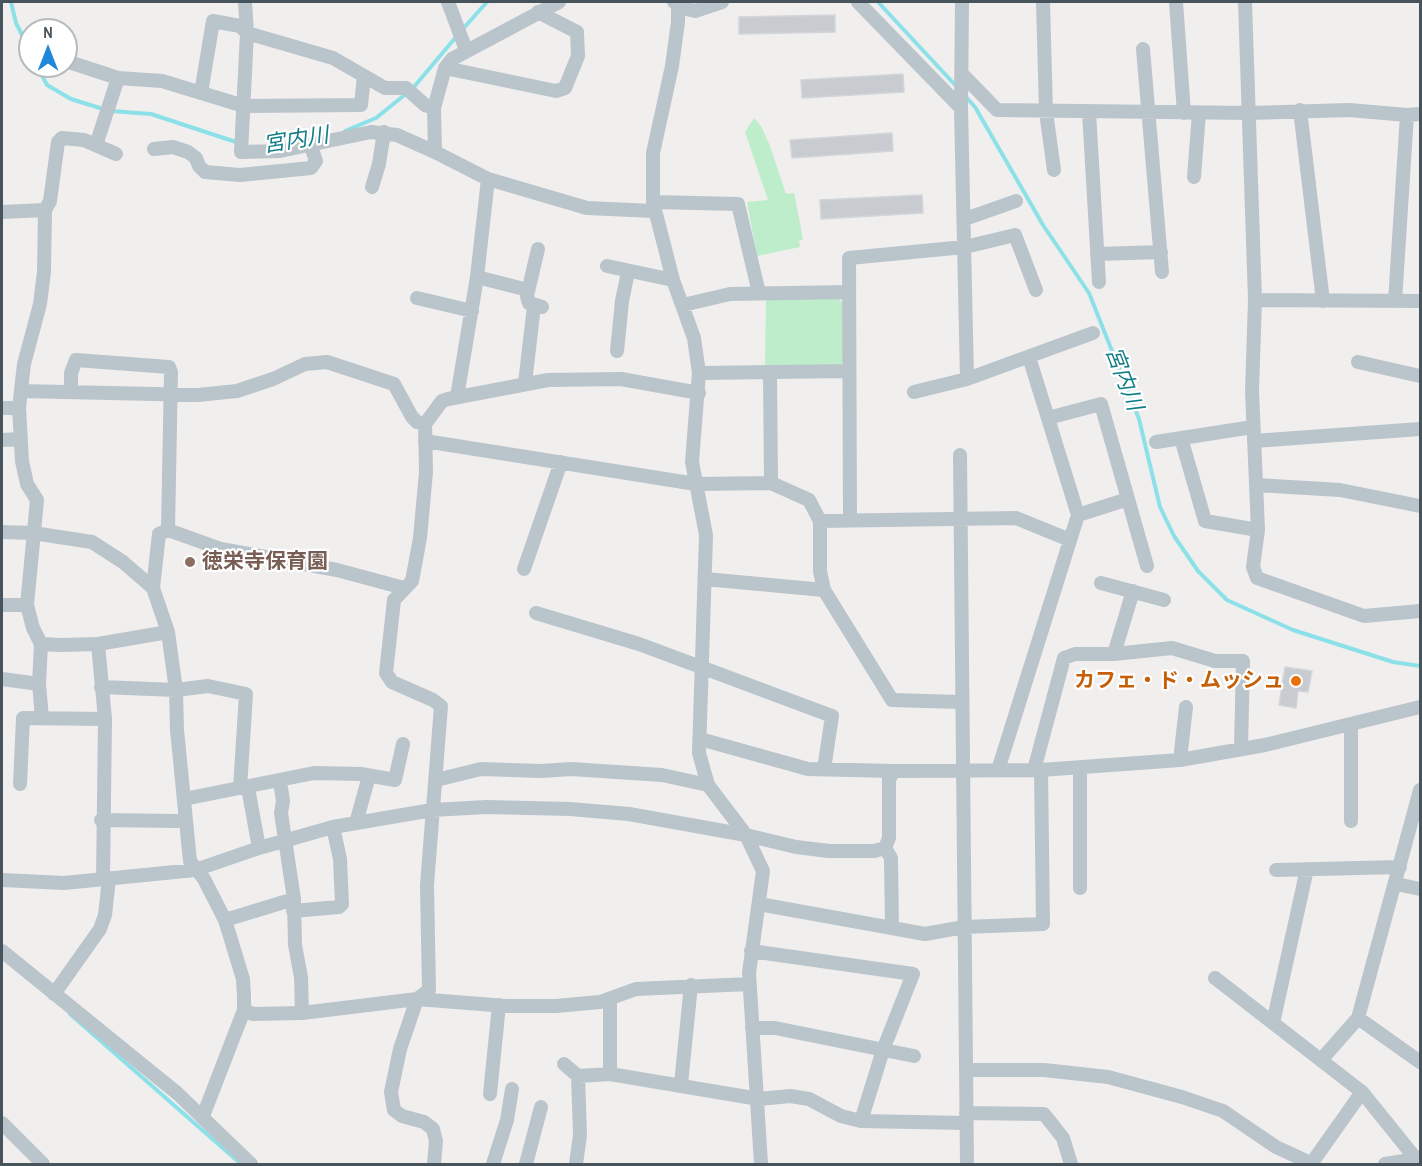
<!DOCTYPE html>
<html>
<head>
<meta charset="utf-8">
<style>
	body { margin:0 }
	#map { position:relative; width:1422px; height:1166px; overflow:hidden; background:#f1eeee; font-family:"Archivo Narrow",sans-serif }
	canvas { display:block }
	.frame { position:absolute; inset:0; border:3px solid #47545b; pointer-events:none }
	.north { position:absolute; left:18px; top:18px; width:60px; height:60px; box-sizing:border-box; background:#fff; border:2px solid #b5bbbd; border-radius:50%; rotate:0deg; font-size:16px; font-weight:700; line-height:24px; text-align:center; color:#47545b }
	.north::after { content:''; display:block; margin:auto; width:21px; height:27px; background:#1f88da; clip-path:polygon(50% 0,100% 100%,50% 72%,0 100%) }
</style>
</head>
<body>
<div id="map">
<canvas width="1422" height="1166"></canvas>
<div class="frame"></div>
<div class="north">N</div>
</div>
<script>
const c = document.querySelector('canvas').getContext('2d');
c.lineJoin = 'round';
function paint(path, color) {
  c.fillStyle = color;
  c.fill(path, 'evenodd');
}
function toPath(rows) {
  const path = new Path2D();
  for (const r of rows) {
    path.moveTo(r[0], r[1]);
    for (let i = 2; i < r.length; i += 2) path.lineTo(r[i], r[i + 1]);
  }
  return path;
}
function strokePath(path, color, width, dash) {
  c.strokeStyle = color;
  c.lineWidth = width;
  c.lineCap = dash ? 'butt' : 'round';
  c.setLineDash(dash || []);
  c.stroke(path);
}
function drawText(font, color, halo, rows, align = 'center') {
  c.font = font + ' "Archivo Narrow","Noto Sans JP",sans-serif';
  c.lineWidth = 4.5;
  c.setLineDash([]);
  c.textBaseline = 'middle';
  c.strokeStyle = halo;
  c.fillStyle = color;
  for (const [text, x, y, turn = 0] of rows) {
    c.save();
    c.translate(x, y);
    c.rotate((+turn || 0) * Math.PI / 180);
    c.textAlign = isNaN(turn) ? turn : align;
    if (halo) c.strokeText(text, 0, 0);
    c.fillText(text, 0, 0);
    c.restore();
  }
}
paint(toPath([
	[754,118,761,126,770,146,786,194,794,193,803,239,799,241,800,247,757,256,747,202,768,200,745,132],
	[766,298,838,298,845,305,845,359,838,368,765,368]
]), '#bdedca');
strokePath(toPath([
	[11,2,16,23,30,51],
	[878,2,957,87],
	[461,31,487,2],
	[37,66,47,85,71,99,103,109],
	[413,88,456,37],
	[966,97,975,107,1043,225,1089,293,1139,419,1160,507,1174,536,1198,571,1227,600,1293,630,1393,662,1420,666],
	[111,111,151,114,239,143],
	[345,131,376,118,407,93],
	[70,1014,241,1164]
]), '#8ce1e9', 4);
const building = toPath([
	[835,15,835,32,739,34,739,17,835,15],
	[903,74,904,92,802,98,801,80,903,74],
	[892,133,893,151,792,158,790,140,892,133],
	[922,195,923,213,821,219,820,200,922,195],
	[1285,667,1312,671,1308,692,1298,691,1296,708,1279,705,1285,667]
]);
paint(building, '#c8ccd1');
strokePath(building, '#d2d5d9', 1.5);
strokePath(toPath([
	[245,2,247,33,241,152,280,151,371,132,397,135,435,152],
	[448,2,466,50],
	[559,2,452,59,445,68,434,108,435,152,488,179,587,208,654,211],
	[674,2,686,9,695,11,722,2],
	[678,2,678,22,672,66,653,153,653,202,673,280,694,338,699,373,692,462,706,535,699,753,708,785,746,835,763,871,749,973,761,1164],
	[858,2,961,108],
	[962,2,961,108,967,379],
	[1043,2,1046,112,1054,170],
	[1176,2,1184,113],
	[1245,2,1255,300,1252,391,1258,530,1253,567,1257,578,1364,616,1420,611],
	[1143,49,1162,272],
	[66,61,118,78,162,81,244,106,361,105,364,76],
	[445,68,556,91,565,88,578,56,577,32,538,12],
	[963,75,997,110,1250,113,1349,110,1407,115,1420,114],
	[201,93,213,21,240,26,247,33,333,58,385,88,406,88,425,105,434,108],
	[1300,110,1323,301],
	[1089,112,1099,282],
	[96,145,118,78],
	[154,149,173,147,188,152,196,158,199,166,205,172,240,175,311,168,316,161,311,146],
	[1194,177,1199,113],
	[372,187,379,164,384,132],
	[653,202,738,204,759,293],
	[45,210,50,201,58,142,62,138,84,140,116,154],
	[2,212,45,210,44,272,40,304,24,364,19,408,22,461,27,484,37,500,27,605,33,628,41,644,61,645,98,644,168,632],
	[965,219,1016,201],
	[538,249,527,296,529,303,542,307],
	[1097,254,1161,252],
	[607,266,673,280],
	[477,277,528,290],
	[417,298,472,311],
	[1255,300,1420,301],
	[1395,301,1407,115],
	[683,305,730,294,849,292],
	[617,351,622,301,628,272],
	[1358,362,1420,376],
	[699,373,849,371],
	[770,374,771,483],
	[525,383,534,306],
	[21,391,198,395,237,391,273,379,305,364,327,362,394,384,412,417,417,422,425,424],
	[71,391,71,373,76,360,169,367,171,372,168,530],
	[914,392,967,379,1093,333],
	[457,397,477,277,488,179],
	[2,408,19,408],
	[1048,418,1101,404,1147,566],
	[1181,438,1205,521,1258,530],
	[2,440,19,439],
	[425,441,696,484,771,483,809,500,820,521,820,571,824,590,892,700,960,702],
	[1254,441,1420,429],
	[1156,442,1253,427],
	[960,455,967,1164],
	[1256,485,1340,490,1420,506],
	[1078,515,1128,499],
	[850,520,849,258,965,247,1015,235,1036,290],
	[820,521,1016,518,1070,540],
	[2,532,33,533,92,542,123,562,153,588,168,632,176,690,177,730,190,861,204,879,225,920,243,979,244,996,244,1010,203,1116],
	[524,569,561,462],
	[705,579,824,590],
	[1101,583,1164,600],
	[153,588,159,534,168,530,221,549,337,570,404,588],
	[2,605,27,605],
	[536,613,639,644,832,716,824,769],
	[41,644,39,684,42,718],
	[98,644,105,719,103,880],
	[1114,654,1133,591],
	[2,679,39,684],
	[101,687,176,690,208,686,246,694,240,788],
	[1351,724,1351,821],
	[700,739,808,769,894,771],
	[1180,760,1186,707],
	[1080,768,1080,888],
	[998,770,1078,515,1029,357],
	[1034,770,1064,658,1075,654,1114,654,1172,648,1215,661,1243,661,1241,749],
	[436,780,481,769,541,771,571,769,662,775,708,785],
	[280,781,283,801,281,813,294,899,295,945,301,977,302,1013],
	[20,784,23,718,105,719],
	[248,788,259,848],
	[184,799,314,773,361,774,395,780,403,744],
	[101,820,177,821],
	[356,823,369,776],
	[885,848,891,858,892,927],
	[1276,870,1400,867],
	[2,880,64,883,195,870,259,848,333,827,432,810,487,807,570,809,629,814,746,835,796,847,829,851,874,851,885,848,889,838,889,779,894,771,1041,770,1180,760,1265,745,1420,707],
	[1396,884,1420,889],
	[759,904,925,934,964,927,1043,924,1041,770],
	[293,911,339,907,342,904,340,859,333,827],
	[225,920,294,899],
	[2,951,177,1093,251,1164],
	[751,951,913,974,883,1050,861,1121],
	[1215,978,1362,1092,1416,1159,1420,1158],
	[54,994,100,929,105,915,109,879],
	[244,1010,253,1014,302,1013,417,999,506,1006,556,1006,600,1002,636,989,749,984],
	[1358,1018,1420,1062],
	[1273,1023,1307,869],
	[752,1028,775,1028,914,1056],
	[1321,1060,1358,1018,1420,790],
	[564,1064,578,1076,610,1074,759,1099,790,1096,809,1099,841,1116,861,1121,966,1123],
	[966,1070,1044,1070,1108,1077,1182,1097,1223,1111,1276,1147,1313,1164],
	[610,1074,610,999],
	[681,1084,691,985],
	[490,1094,499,1005],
	[966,1113,1044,1114,1063,1138,1071,1164],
	[2,1123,43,1164],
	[434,1164,436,1141,433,1129,424,1122,402,1116,394,1110,391,1092,400,1049,417,999,429,990,427,885,441,706,433,700,392,682,386,673,394,600,412,581,420,538,426,472,425,424,442,401,448,399,548,380,621,379,699,393],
	[493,1164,507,1120,512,1089],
	[526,1164,541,1107],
	[576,1164,580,1135,578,1076],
	[1311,1164,1362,1092],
	[1385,1164,1416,1159]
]), '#bac4cb', 14);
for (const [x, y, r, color] of [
	[190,562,6,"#8d6e63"],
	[1296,681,6,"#e8710a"]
]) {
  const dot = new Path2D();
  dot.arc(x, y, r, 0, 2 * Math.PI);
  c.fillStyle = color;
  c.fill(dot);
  strokePath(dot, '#fff', 2);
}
drawText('bold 21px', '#785e54', '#fff', [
	["徳栄寺保育園",202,562]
], 'left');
drawText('bold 21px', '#c56008', '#fff', [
	["カフェ・ド・ムッシュ",1284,681]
], 'right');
drawText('italic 22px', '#117d87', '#fff', [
	["宮内川",296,141,-9],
	["宮内川",1123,379,69]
]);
</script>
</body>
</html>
